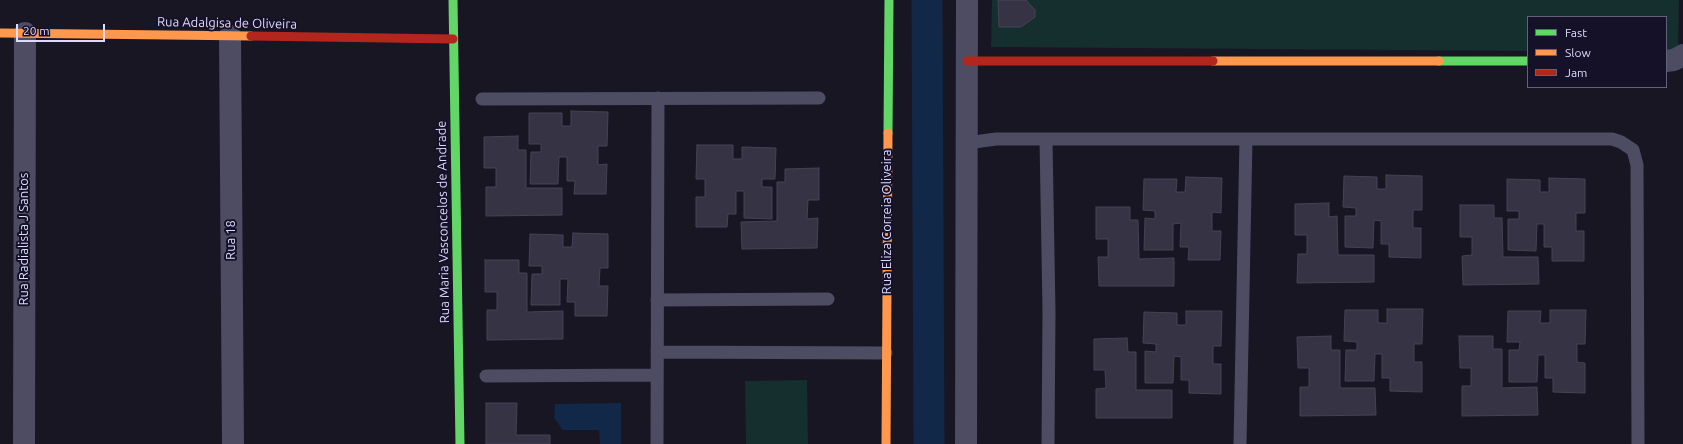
<!DOCTYPE html>
<html>
<head>
<meta charset="utf-8">
<style>
	body { margin:0 }
	#map { position:relative; width:1683px; height:444px; overflow:hidden; background:#181623; font-family:Ubuntu,sans-serif }
	canvas { display:block }
	.legend { position:absolute; left:1527px; top:16px; width:140px; height:72px; box-sizing:border-box; background:#151128; border:1px solid #65617d; margin:0; padding:5px 7px; list-style:none; font-size:12px; color:#dddafd }
	.legend li { display:flex; align-items:center; gap:8px; height:20px }
	.legend b { width:20px; border:1px solid #65617d }
	.scale { position:absolute; left:16px; top:24px; width:89px; height:18px; box-sizing:border-box; border:2px solid #dddafd; border-top:0; padding-left:5px; font-size:12px; line-height:14px; white-space:nowrap; color:#dddafd; -webkit-text-stroke:3px #151128; paint-order:stroke }
</style>
</head>
<body>
<div id="map">
<canvas width="1683" height="444"></canvas>
<ul class="legend">
<li><b style="height:5px;background:#63d668"></b>Fast</li>
<li><b style="height:5px;background:#ff974d"></b>Slow</li>
<li><b style="height:5px;background:#b3261e"></b>Jam</li>
</ul>
<div class="scale">20 m</div>
</div>
<script>
const c = document.querySelector('canvas').getContext('2d');
c.lineJoin = 'round';
function paint(path, color) {
  c.fillStyle = color;
  c.fill(path, 'evenodd');
}
function toPath(rows) {
  const path = new Path2D();
  for (const r of rows) {
    path.moveTo(r[0], r[1]);
    for (let i = 2; i < r.length; i += 2) path.lineTo(r[i], r[i + 1]);
  }
  return path;
}
function strokePath(path, color, width, dash) {
  c.strokeStyle = color;
  c.lineWidth = width;
  c.lineCap = dash ? 'butt' : 'round';
  c.setLineDash(dash || []);
  c.stroke(path);
}
function drawText(font, color, halo, rows, align = 'center') {
  c.font = font + ' Ubuntu,sans-serif';
  c.lineWidth = 4;
  c.setLineDash([]);
  c.textBaseline = 'middle';
  c.strokeStyle = halo;
  c.fillStyle = color;
  for (const [text, x, y, turn = 0] of rows) {
    c.save();
    c.translate(x, y);
    c.rotate((+turn || 0) * Math.PI / 180);
    c.textAlign = isNaN(turn) ? turn : align;
    if (halo) c.strokeText(text, 0, 0);
    c.fillText(text, 0, 0);
    c.restore();
  }
}
paint(toPath([
	[992,0,1679,0,1678,52,1666,52,1666,17,1528,17,1528,51,991,47],
	[807,380,808,444,746,444,745,381]
]), '#152e2e');
paint(toPath([
	[621,403,621,444,600,444,599,430,563,430,554,418,555,404]
]), '#122848');
strokePath(toPath([
	[927,0,929,444]
]), '#122848', 31);
const building = toPath([
	[998,0,1026,0,1035,10,1035,17,1021,27,999,27,998,0],
	[571,111,608,112,607,146,598,146,598,165,607,164,606,194,574,194,575,181,567,181,567,157,559,157,558,184,530,184,531,152,541,152,541,144,529,144,529,113,562,113,562,126,571,126,571,111],
	[518,136,518,150,526,150,526,188,562,188,562,215,486,216,486,187,496,187,496,168,484,168,484,137,518,136],
	[697,145,733,145,733,159,742,159,742,147,776,148,775,179,762,179,762,187,772,187,772,219,744,218,744,191,736,191,736,214,728,214,727,227,696,227,696,197,705,197,705,179,696,179,697,145],
	[819,168,819,200,808,200,807,219,818,218,817,248,742,249,741,222,777,221,777,182,785,182,785,169,819,168],
	[1386,175,1422,176,1422,210,1413,210,1413,228,1421,228,1421,258,1389,257,1389,244,1381,244,1381,221,1374,220,1373,248,1345,247,1345,216,1356,216,1356,208,1343,207,1344,176,1377,177,1377,189,1386,189,1386,175],
	[1186,177,1222,178,1221,213,1212,212,1212,231,1221,231,1220,260,1188,260,1189,247,1180,247,1181,223,1173,224,1173,250,1144,250,1145,218,1155,219,1155,211,1143,210,1144,179,1177,179,1176,192,1185,192,1186,177],
	[1549,178,1585,179,1585,213,1576,213,1576,231,1584,231,1584,261,1552,261,1552,247,1544,247,1544,224,1537,224,1536,251,1508,250,1508,219,1519,219,1519,211,1507,211,1507,179,1540,180,1540,192,1549,192,1549,178],
	[1329,203,1329,217,1337,216,1338,255,1374,255,1374,282,1297,283,1298,254,1307,254,1307,235,1295,235,1295,204,1329,203],
	[1460,205,1494,205,1494,218,1502,218,1503,257,1538,257,1539,284,1463,285,1462,256,1472,255,1472,237,1460,237,1460,205],
	[1096,207,1130,207,1130,220,1138,220,1139,259,1174,258,1174,286,1099,286,1098,257,1108,257,1108,239,1096,239,1096,207],
	[573,233,608,234,608,268,600,268,599,286,608,286,607,316,575,316,575,302,567,302,568,279,560,279,560,305,531,305,532,274,542,274,542,266,529,266,530,234,563,235,563,247,572,247,573,233],
	[485,260,519,260,519,273,527,273,527,312,563,311,563,339,487,340,487,310,497,310,497,292,485,292,485,260],
	[1387,309,1423,309,1422,344,1414,344,1414,362,1422,362,1422,392,1390,391,1390,378,1382,378,1382,354,1375,354,1374,381,1345,381,1346,350,1357,350,1357,342,1344,341,1345,310,1378,310,1378,323,1387,323,1387,309],
	[1550,310,1586,310,1585,344,1577,344,1577,362,1585,363,1585,393,1553,392,1553,378,1545,378,1545,355,1538,355,1537,382,1509,382,1509,350,1519,350,1520,342,1507,342,1508,311,1541,311,1540,323,1550,323,1550,310],
	[1186,311,1222,311,1221,346,1213,346,1213,364,1221,364,1221,394,1189,393,1189,380,1181,380,1181,357,1174,356,1173,383,1145,383,1145,351,1156,352,1156,344,1143,343,1144,312,1177,313,1177,325,1186,325,1186,311],
	[1331,336,1331,350,1340,350,1340,388,1375,388,1376,415,1300,416,1300,387,1309,387,1309,368,1298,368,1297,337,1331,336],
	[1459,336,1493,336,1493,349,1502,349,1502,388,1537,387,1538,415,1462,416,1462,386,1471,386,1471,368,1460,368,1459,336],
	[1127,338,1128,352,1136,352,1136,390,1172,390,1172,418,1096,418,1096,389,1106,388,1105,370,1094,370,1094,339,1127,338],
	[486,403,517,403,516,435,550,435,550,444,486,444,486,403]
]);
paint(building, '#363444');
strokePath(building, '#454256', 1);
strokePath(toPath([
	[482,99,819,98],
	[1046,139,1049,312,1048,444],
	[967,143,996,139,1612,139,1621,142,1633,150,1637,165,1638,444],
	[657,300,828,299],
	[657,352,886,353],
	[486,376,657,375],
	[657,444,658,98],
	[1240,444,1246,139]
]), '#4d4c63', 13);
strokePath(toPath([
	[230,36,233,444],
	[1666,61,1674,60,1683,55],
	[24,444,25,33],
	[966,444,967,0]
]), '#4d4c63', 22);
strokePath(toPath([
	[453,0,460,444],
	[1439,61,1528,61],
	[888,133,889,0]
]), '#63d668', 9);
strokePath(toPath([
	[0,33,251,36],
	[1213,61,1439,61],
	[886,444,888,133]
]), '#ff974d', 9);
strokePath(toPath([
	[251,36,453,39],
	[967,61,1213,61]
]), '#b3261e', 9);
drawText('13px', '#dddafd', '#151128', [
	["Rua Adalgisa de Oliveira",227,23,1],
	["Rua Maria Vasconcelos de Andrade",443,222,-91],
	["Rua Eliza Correia Oliveira",887,222,-90],
	["Rua Radialista J Santos",24,239,-90],
	["Rua 18",231,240,-90]
]);
</script>
</body>
</html>
